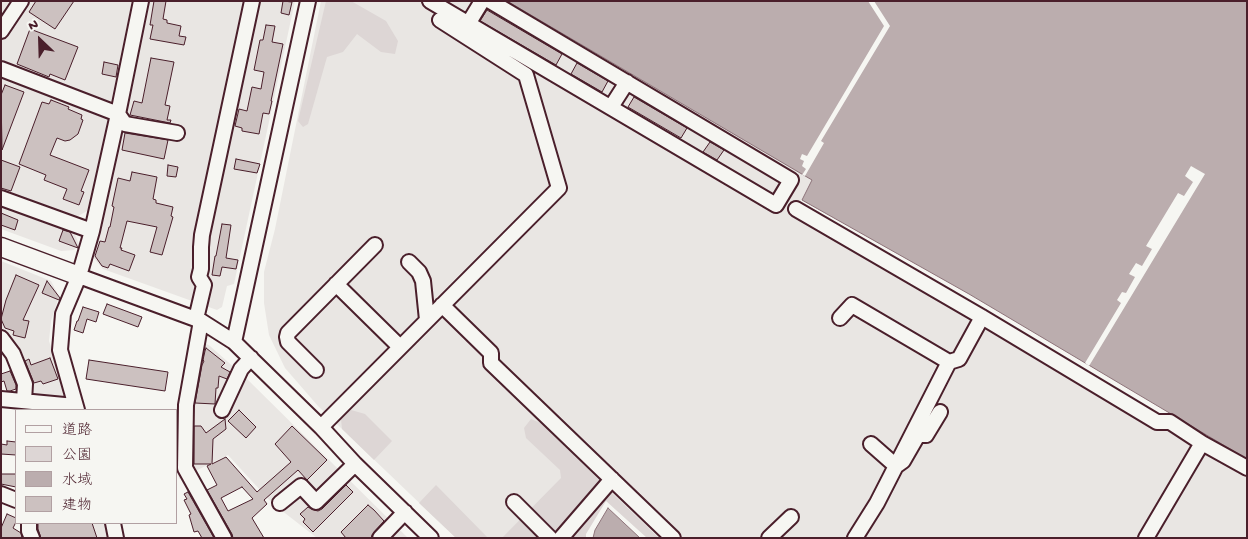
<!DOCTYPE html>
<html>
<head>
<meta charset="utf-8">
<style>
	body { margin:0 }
	#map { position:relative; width:1248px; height:539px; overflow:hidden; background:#f6f6f2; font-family:"Gochi Hand","Klee One",sans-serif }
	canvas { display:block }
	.frame { position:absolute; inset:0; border:2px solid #4a1f2b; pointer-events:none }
	.legend { position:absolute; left:15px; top:409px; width:162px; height:115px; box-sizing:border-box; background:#f6f6f2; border:1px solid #b1a0a2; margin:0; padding:6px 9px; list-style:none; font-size:15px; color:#4a1f2b }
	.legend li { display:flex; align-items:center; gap:10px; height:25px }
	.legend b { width:25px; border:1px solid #b1a0a2 }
	.north { position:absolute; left:15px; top:15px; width:50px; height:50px; -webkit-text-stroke:4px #f6f6f2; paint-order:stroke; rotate:336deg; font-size:14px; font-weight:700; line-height:20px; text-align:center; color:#4a1f2b }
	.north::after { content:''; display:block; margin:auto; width:18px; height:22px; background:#4a1f2b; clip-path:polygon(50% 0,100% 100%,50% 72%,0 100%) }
</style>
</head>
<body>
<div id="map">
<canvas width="1248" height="539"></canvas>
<div class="frame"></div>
<ul class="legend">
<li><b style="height:6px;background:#f6f6f2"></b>道路</li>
<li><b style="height:14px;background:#ddd6d5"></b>公園</li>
<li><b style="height:14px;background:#bbadae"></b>水域</li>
<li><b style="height:14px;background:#ccc1c0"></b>建物</li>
</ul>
<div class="north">N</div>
</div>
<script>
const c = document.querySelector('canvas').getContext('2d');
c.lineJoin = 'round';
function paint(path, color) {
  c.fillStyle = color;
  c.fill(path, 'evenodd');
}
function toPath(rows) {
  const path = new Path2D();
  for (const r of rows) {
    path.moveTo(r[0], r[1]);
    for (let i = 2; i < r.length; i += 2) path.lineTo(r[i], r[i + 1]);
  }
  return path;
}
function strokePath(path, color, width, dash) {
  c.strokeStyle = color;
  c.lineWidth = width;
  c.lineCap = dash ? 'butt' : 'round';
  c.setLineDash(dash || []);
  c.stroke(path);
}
paint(toPath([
	[1,1,132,1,89,210,69,221,79,244,74,250,61,251,1,229],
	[149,1,295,1,234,284,227,286,222,307,217,310,103,269,92,256,100,235],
	[321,1,422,1,432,7,436,1,874,1,1247,459,969,294,802,200,799,202,1247,468,1247,538,659,538,610,491,577,538,456,538,318,406,285,368,269,335,264,303,264,272,275,229],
	[1,261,51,281,59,296,51,321,49,341,72,410,22,410,22,395,16,370,1,345],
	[189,333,210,346,246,378,408,538,317,538,272,503,228,455,179,479,176,459,176,427],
	[26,523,105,523,108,538,30,538]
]), '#e9e6e3');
paint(toPath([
	[326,1,351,1,386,21,398,41,395,54,381,52,357,34,343,52,327,57,308,124,303,127,298,121],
	[351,410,365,414,392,441,374,460,342,429,341,419],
	[531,419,543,424,610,491,659,538,647,538,606,501,586,534,586,538,502,538,561,478,560,470,526,438,524,428],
	[436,485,488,538,456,538,419,503]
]), '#ddd6d5');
const water = toPath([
	[507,1,1247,1,1247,459,969,294,802,200,812,180,507,1],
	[608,508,640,538,593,538,595,530,608,508]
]);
paint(water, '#bbadae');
strokePath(water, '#8e747a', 1);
paint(toPath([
	[868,1,874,1,890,26,821,141,824,143,805,176,802,175,806,169,802,166,804,161,800,159,802,154,807,156,884,26],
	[1191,166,1205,174,1089,366,1085,363,1121,303,1117,300,1122,292,1126,293,1135,277,1129,274,1136,263,1142,266,1152,249,1146,246,1178,193,1184,196,1193,182,1185,176]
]), '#f6f6f2');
const building = toPath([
	[36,1,74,1,55,29,29,12,36,1],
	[154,1,166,1,163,19,167,20,167,23,181,26,179,36,186,37,184,45,150,39,153,25,150,25,154,1],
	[283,1,292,2,289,15,281,13,283,1],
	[487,10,562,54,556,65,480,21,487,10],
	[266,25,275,26,272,42,283,44,271,101,272,101,269,114,263,113,259,134,242,131,242,128,235,126,239,109,247,111,252,87,261,89,264,72,254,70,260,40,263,40,266,25],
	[30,29,78,47,65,80,50,74,49,77,17,64,30,29],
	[151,58,174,62,165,105,170,106,167,120,171,120,170,123,130,115,134,101,142,103,151,58],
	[104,62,118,65,116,77,102,74,104,62],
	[577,63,608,81,602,92,571,74,577,63],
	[5,85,24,92,2,150,1,95,5,85],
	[634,97,687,128,681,138,628,107,634,97],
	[51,100,69,107,68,109,82,115,81,119,83,120,78,134,70,140,65,141,57,138,50,155,89,170,81,191,84,192,79,205,63,199,67,189,44,180,46,175,19,164,42,102,49,104,51,100],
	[125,133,168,140,164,159,122,150,125,133],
	[710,142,724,150,717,160,703,152,710,142],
	[236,159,260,164,257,173,234,169,236,159],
	[1,160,20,167,11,191,1,188,1,160],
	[168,165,178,167,176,177,167,176,168,165],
	[132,172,157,177,153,199,156,200,156,203,173,207,171,216,173,217,162,255,150,252,157,227,127,221,120,248,122,248,121,250,135,255,129,271,110,264,108,268,102,266,95,256,100,241,105,242,109,227,110,227,114,207,112,206,118,178,130,181,132,172],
	[1,213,18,220,15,230,1,225,1,213],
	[222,224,231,225,226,258,238,260,236,269,222,267,220,276,212,275,215,256,216,256,222,224],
	[63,230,70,232,78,248,59,241,63,230],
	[16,275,39,285,23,320,29,321,25,338,13,335,14,331,5,328,1,319,6,300,16,275],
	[47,281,60,298,59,300,42,293,47,281],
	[107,304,142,317,138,327,103,314,107,304],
	[83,307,99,312,96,322,87,319,83,333,74,330,77,321,78,321,83,307],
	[206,348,225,363,221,367,230,372,227,379,219,376,218,388,216,388,215,404,195,403,202,365,204,361,203,360,205,351,206,348],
	[50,358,58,379,43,384,41,381,34,383,25,361,29,359,31,365,50,358],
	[89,360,168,372,165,391,86,379,89,360],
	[10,371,16,385,16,389,10,391,7,391,4,381,1,382,1,374,10,371],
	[239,410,256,427,246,438,228,421,239,410],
	[225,419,226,429,213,439,212,464,226,457,257,492,291,462,275,444,292,426,327,460,307,480,298,470,264,500,267,504,252,518,264,538,233,538,232,534,207,490,217,485,207,466,211,464,194,464,194,426,201,426,206,433,225,419],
	[242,487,253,499,228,511,221,498,242,487],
	[7,441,16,442,16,455,1,454,1,444,7,445,7,441],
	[1,474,16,474,16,487,1,484,1,474],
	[346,485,353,492,313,532,303,522,305,519,300,514,308,507,314,510,318,511,322,509,346,485],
	[188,492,214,538,202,538,198,531,194,532,189,515,191,514,184,500,187,499,184,494,188,492],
	[368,505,374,510,384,521,374,532,371,538,346,538,341,532,368,505],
	[7,514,16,518,16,522,13,528,21,533,22,538,1,538,1,528,7,514],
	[38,523,92,523,97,538,41,538,38,529,38,523]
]);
paint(building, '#ccc1c0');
strokePath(building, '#4a1f2b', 1);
const minor = toPath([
	[430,1,776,205,791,180,490,1],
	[468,24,482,1],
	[1,31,21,1],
	[1,69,118,114,125,124,177,133],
	[611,107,627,82],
	[1,198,92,231],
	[796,209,982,317,1157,422,1170,422,1202,443,1247,468],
	[409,262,419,272,423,281,427,320],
	[79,276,201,321,234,342,321,427,355,464,431,538],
	[336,284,400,347],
	[442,305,491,353,491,363,673,538],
	[840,318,852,305,949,362,877,503,855,538],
	[196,319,204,285,199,277,201,269,201,247,202,235,252,1],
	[201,321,186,405,185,468,224,538],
	[1,338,13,354,25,384,24,401],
	[234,342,308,1],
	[949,362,959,359,982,317],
	[316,370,288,342,287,337,288,333,375,245],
	[1,399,75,406],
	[77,410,60,350,63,314,79,276,92,231,118,114,141,1],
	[222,410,241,369,251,358],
	[321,427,559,188,526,75,440,20],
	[871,444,896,466,903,461,918,435,926,435,940,412],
	[1,494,16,500],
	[514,502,550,538],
	[280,503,301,486,316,502,355,464],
	[29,523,29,531,32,538],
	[113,523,116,538],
	[380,538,405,512],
	[561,538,612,479],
	[769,538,791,517],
	[1146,538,1202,443]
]);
const major = toPath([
	[1,247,79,276]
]);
strokePath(minor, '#4a1f2b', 18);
strokePath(major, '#4a1f2b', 21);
strokePath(minor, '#f6f6f2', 14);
strokePath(major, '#f6f6f2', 18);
</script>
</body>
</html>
